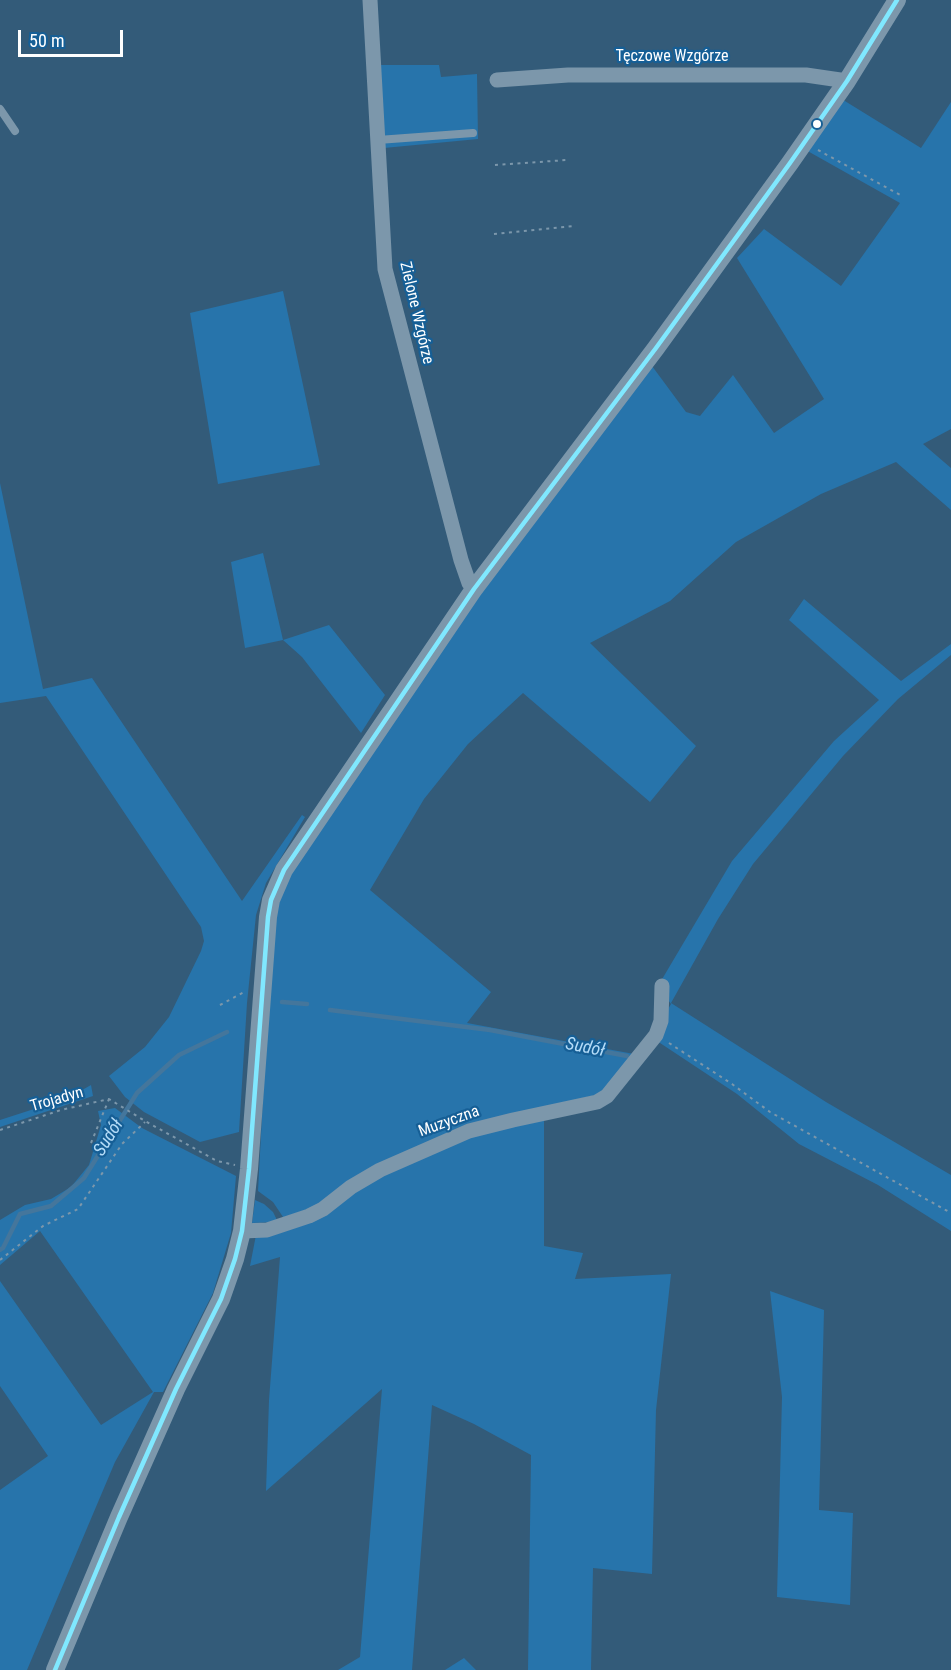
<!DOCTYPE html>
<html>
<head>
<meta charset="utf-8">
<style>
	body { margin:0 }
	#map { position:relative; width:951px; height:1670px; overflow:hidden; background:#335b79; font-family:"Roboto Condensed",sans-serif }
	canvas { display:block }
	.scale { position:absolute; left:18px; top:30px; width:105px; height:27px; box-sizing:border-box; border:3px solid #fff; border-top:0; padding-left:8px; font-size:18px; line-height:21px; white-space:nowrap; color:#fff; -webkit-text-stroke:4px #165f96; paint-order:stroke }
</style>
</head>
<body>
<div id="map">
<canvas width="951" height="1670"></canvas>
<div class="scale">50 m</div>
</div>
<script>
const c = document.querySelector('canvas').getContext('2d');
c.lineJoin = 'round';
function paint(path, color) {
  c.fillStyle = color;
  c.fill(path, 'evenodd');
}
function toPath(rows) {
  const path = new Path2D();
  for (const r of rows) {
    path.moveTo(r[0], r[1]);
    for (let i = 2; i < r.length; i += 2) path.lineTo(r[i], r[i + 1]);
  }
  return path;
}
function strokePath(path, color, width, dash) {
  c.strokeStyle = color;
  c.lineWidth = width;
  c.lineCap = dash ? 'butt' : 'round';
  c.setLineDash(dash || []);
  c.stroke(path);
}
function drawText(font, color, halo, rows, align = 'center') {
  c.font = font + ' "Roboto Condensed",sans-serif';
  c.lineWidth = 4.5;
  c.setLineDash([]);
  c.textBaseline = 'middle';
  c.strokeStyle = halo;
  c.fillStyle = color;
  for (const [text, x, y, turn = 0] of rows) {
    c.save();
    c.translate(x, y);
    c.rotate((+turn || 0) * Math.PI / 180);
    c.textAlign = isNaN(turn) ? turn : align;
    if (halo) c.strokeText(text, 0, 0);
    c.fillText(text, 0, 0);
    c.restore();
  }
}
paint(toPath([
	[379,65,439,65,441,77,477,74,478,139,384,148],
	[840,98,921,148,951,102,951,429,923,444,951,468,951,510,896,462,821,494,736,542,670,601,590,643,696,746,650,802,523,693,468,744,424,799,370,890,491,992,467,1023,634,1054,600,1094,508,1116,319,1206,285,1220,273,1202,258,1191,268,1004,276,910,290,874,478,594,652,366,686,412,700,416,733,375,774,433,824,399,737,258,764,229,841,286,900,203,804,149],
	[283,291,320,465,218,484,190,313],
	[0,483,43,689,92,678,242,901,302,815,305,817,266,883,256,915,247,1003,239,1132,200,1142,144,1112,125,1097,109,1076,145,1047,169,1017,201,951,204,941,201,927,46,696,0,703],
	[263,553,283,640,329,625,385,695,361,733,302,657,283,640,245,648,231,562],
	[804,599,901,681,951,644,951,655,898,699,843,756,753,864,718,919,671,1003,826,1102,951,1175,951,1231,878,1185,799,1144,737,1094,657,1041,664,1016,671,1004,658,986,732,861,834,741,879,700,789,620],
	[91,1085,93,1096,0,1127,0,1120,68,1098],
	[115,1108,142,1128,236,1176,231,1233,213,1293,163,1392,154,1392,115,1462,27,1670,0,1670,0,1490,48,1456,0,1386,0,1281,101,1425,153,1392,40,1231,0,1265,0,1220,25,1205,51,1199,71,1187,89,1165,101,1125,98,1111],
	[544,1118,544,1246,583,1253,575,1279,671,1274,656,1410,652,1574,593,1568,591,1670,528,1670,531,1455,474,1424,432,1405,412,1670,338,1670,360,1657,382,1389,266,1491,269,1400,280,1257,250,1266,256,1235,386,1172,482,1131],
	[255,1200,264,1204,273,1212,278,1222,252,1223],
	[770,1291,824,1310,819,1510,853,1513,850,1605,777,1597,782,1397],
	[464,1658,476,1670,445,1670]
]), '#2774ab');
strokePath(toPath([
	[282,1002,307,1004],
	[330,1010,490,1030,627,1056],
	[0,1250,3,1248,20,1214,51,1206,84,1178,137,1093,179,1055,227,1032]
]), '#44769c', 4.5);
strokePath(toPath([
	[818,150,902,196],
	[495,165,567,160],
	[494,234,573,226],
	[220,1005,246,991],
	[669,1043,732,1084,770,1112,951,1213],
	[0,1130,61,1110,109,1099,145,1121,217,1161,235,1165],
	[91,1143,109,1099],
	[0,1260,43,1226,78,1209,122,1144,145,1122]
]), '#7c97ab', 2, [3, 4.5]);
strokePath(toPath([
	[0,109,15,131],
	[378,140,473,133]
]), '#7c97ab', 8);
strokePath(toPath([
	[370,0,385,269,461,560,469,583,474,589],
	[497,80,568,75,806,75,847,81],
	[242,1231,267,1230,309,1216,323,1209,351,1187,380,1170,469,1131,513,1120,597,1102,607,1096,656,1035,661,1021,662,986]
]), '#7c97ab', 15);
strokePath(toPath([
	[55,1670,119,1517,176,1389,221,1299,235,1259,242,1231,249,1169,268,917,271,900,284,870,474,589,656,348,790,163,847,81,897,0]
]), '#7c97ab', 18);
strokePath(toPath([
	[55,1670,119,1517,176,1389,221,1299,235,1259,242,1231,249,1169,268,917,271,900,284,870,474,589,656,348,790,163,847,81,897,0]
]), '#80e8ff', 4.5);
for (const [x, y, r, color] of [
	[817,124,5,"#fff"]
]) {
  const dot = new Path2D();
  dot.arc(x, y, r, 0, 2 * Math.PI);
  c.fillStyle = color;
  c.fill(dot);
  strokePath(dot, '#165f96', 2);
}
drawText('16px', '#fff', '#165f96', [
	["Tęczowe Wzgórze",672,57],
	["Zielone Wzgórze",416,313,77],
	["Trojadyn",57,1100,-16],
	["Muzyczna",449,1122,-20]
]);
drawText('italic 18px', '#b4dcf8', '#165f96', [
	["Sudół",585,1048,11],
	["Sudół",109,1138,-58]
]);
</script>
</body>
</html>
